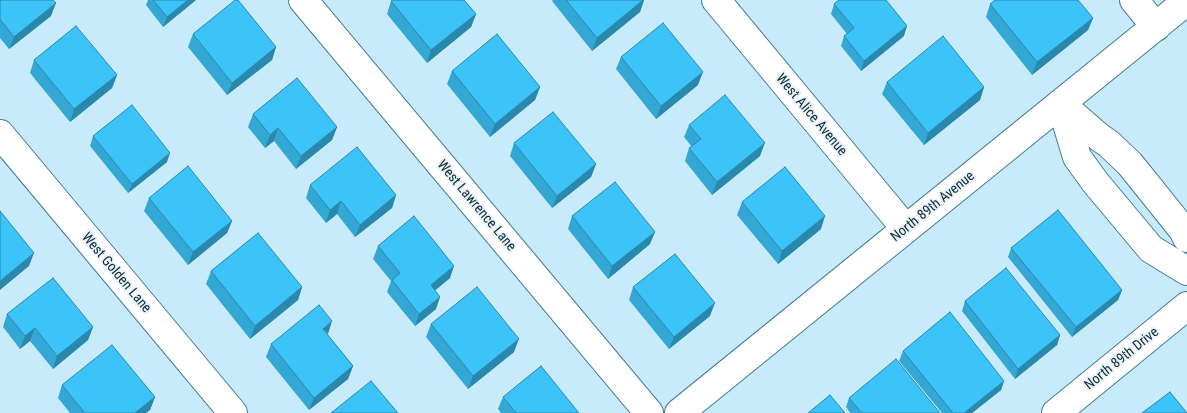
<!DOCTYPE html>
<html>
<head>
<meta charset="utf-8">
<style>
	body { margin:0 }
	canvas { display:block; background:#c8ebfb }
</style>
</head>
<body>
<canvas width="1187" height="413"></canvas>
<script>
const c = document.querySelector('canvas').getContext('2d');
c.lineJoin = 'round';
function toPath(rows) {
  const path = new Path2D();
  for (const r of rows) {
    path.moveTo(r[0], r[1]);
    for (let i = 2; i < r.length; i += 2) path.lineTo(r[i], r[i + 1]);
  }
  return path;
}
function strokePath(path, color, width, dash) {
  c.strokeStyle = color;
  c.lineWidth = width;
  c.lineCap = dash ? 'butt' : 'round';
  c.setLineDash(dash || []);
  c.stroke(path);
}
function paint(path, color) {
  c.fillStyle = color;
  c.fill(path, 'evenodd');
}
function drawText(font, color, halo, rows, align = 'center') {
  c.font = font + ' "Roboto Condensed",sans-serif';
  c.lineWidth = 4;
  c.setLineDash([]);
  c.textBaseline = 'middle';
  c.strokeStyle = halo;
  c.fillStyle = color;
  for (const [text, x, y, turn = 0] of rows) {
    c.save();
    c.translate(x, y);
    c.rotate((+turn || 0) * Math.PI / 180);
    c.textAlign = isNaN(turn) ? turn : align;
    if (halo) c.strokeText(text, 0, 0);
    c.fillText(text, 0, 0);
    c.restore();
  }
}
const minor = toPath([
	[303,0,649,413],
	[716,0,906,229],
	[1134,0,1156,27],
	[1061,104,1077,157,1095,182,1151,249,1187,271],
	[1061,104,1099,137,1109,144,1130,164,1183,230,1187,238],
	[0,134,233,413],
	[679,413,1187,1],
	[1056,413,1187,306]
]);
strokePath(minor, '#447c95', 30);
strokePath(minor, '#fff', 28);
paint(toPath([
	[0,0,51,16,9,49,0,38],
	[148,0,196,0,163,27,146,5],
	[553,0,644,0,640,12,592,51,552,1],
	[391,1,476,14,471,27,427,63,387,14],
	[834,4,904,36,861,71,841,46,844,36,847,34,831,14],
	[990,4,1093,18,1088,30,1032,75,986,17],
	[193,34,276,47,272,60,227,95,188,47],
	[621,57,698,85,656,119,616,69],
	[34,60,117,75,112,88,70,122,30,73],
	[452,71,540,87,535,100,490,137,447,84],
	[887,82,984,87,980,100,924,145,882,94],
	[253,114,337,127,332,140,296,169,274,141,265,148,248,127],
	[689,125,760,156,712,195,685,161,689,148,692,147,684,137],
	[93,136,167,162,128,193,90,146],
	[514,143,596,164,591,177,552,208,510,156],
	[310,185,396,195,392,208,355,237,337,214,326,223,306,198],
	[149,198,232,221,227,233,188,265,144,211],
	[742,202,821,229,778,264,737,215],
	[572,216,650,244,608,279,568,229],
	[378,246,450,278,435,290,436,309,415,326,387,292,391,281,373,259],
	[1011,248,1122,290,1118,300,1072,337,1008,257],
	[211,271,302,287,298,300,250,339,206,284],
	[633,287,710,316,669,349,629,300],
	[965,301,1060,335,1057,345,1015,379,962,311],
	[7,314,93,327,88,340,53,369,30,341,20,349,3,327],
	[431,324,514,352,468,389,426,337],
	[327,334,353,366,348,379,309,410,266,357,271,344],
	[903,351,1004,381,1001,390,972,413,942,413,899,361],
	[62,385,155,397,150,410,146,413,70,413,58,398],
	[503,397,579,413,501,413,498,409],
	[849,398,940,413,850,413,846,407]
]), '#34a8d4');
paint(toPath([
	[188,0,196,0,163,27,167,17],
	[643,0,644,0,640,12,592,51,597,38],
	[56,3,51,16,9,49,14,37],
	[476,14,471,27,427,63,431,50],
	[1093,18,1088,30,1032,75,1037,62],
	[907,26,904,36,861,71,864,61],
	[276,47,272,60,227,95,232,83],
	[703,72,698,85,656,119,661,106],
	[117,75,112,88,70,122,74,109],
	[540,87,535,100,490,137,495,124],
	[984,87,980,100,924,145,928,133],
	[337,127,332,140,296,169,301,156],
	[278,128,274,141,265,148,270,135],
	[765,143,760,156,712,195,717,182],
	[170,153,167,162,128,193,132,184],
	[596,164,591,177,552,208,557,196],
	[396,195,392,208,355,237,360,225],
	[341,201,337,214,326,223,330,210],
	[825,216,821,229,778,264,782,251],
	[232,221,227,233,188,265,193,252],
	[655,232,650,244,608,279,612,266],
	[34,253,29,266,0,290,0,281],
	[454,266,450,278,426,298,431,285],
	[302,287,298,300,250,339,255,326],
	[1122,290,1118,300,1072,337,1076,327],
	[440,297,436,309,415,326,419,314],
	[715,303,710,316,669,349,674,337],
	[332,321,328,334,323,329],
	[93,327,88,340,53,369,57,356],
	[35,328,30,341,20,349,25,336],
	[1060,335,1057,345,1015,379,1018,369],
	[519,339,514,352,468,389,473,376],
	[353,366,348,379,309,410,314,398],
	[1004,381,1001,390,972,413,964,413],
	[155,397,150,410,146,413,135,413]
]), '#2a88ad');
const building = toPath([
	[0,0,53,0,56,3,14,37,0,19,0,0],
	[153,0,188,0,167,17,153,0],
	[235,0,238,0,276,47,232,83,193,34,235,0],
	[393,0,464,0,476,14,431,50,391,1,393,0],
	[566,0,643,0,597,38,566,0],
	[839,0,886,0,907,26,864,61,844,36,854,28,834,4,839,0],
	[995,0,1078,0,1093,18,1037,62,990,4,995,0],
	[663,23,703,72,661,106,621,57,663,23],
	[76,26,117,75,74,109,34,60,76,26],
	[497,34,540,87,495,124,452,71,497,34],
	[943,36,984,87,928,133,887,82,943,36],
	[297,78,337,127,301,156,278,128,270,135,253,114,297,78],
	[725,95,765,143,717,182,689,148,701,139,689,125,725,95],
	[132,105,170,153,132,184,93,136,132,105],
	[553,112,596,164,557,196,514,143,553,112],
	[357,147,396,195,360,225,341,201,330,210,310,185,357,147],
	[188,166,232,221,193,252,149,198,188,166],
	[785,167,825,216,782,251,742,202,785,167],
	[615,182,655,232,612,266,572,216,615,182],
	[1058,210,1122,290,1076,327,1011,248,1058,210],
	[0,211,34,253,0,281,0,211],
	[414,216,454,266,431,285,440,297,419,314,392,280,400,273,378,246,414,216],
	[258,233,302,287,255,326,211,271,258,233],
	[675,254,715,303,674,337,633,287,675,254],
	[1006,268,1060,335,1018,369,965,301,1006,268],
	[53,278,93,327,57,356,35,328,25,336,7,314,53,278],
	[477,287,519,339,473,376,431,324,477,287],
	[319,305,332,321,323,329,353,366,314,398,271,344,319,305],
	[950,312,1004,381,964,413,953,413,903,351,950,312],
	[112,345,155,397,135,413,85,413,62,385,112,345],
	[896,359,940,413,862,413,849,398,896,359],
	[541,366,579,413,516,413,503,397,541,366],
	[371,381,398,413,331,413,371,381],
	[1170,392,1187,413,1142,413,1170,392],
	[830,395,845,413,808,413,830,395]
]);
paint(building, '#3cc3f7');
strokePath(building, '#2a88ad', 1);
drawText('14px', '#122934', '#e8f4f9', [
	["West Alice Avenue",811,115,50],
	["West Lawrence Lane",476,206,50],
	["North 89th Avenue",933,207,-39],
	["West Golden Lane",116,273,50],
	["North 89th Drive",1122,359,-39]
]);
</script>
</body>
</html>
